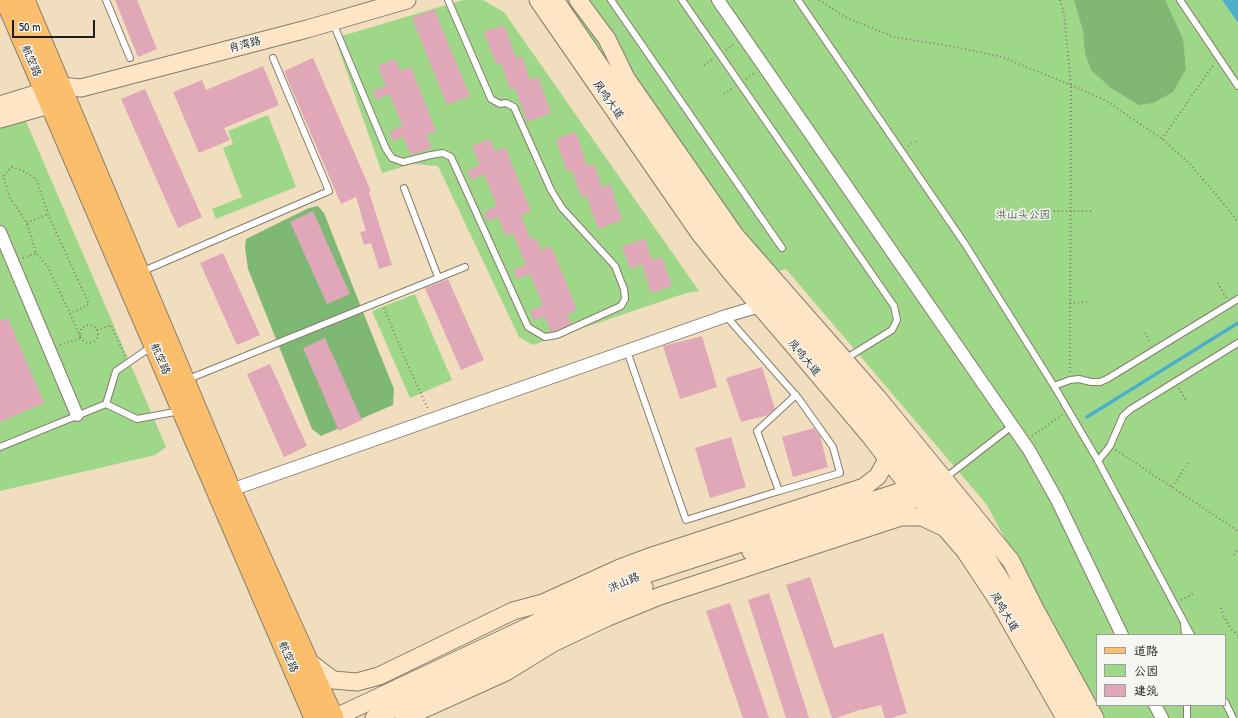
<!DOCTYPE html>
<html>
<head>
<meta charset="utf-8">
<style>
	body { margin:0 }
	#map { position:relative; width:1238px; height:718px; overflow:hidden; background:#f0debe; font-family:"Patrick Hand","LXGW WenKai TC",sans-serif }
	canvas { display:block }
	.legend { position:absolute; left:1096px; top:634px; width:130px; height:72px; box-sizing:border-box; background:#f6f6f2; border:1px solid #9f9f9c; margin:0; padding:5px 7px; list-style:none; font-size:12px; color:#1c1c1c }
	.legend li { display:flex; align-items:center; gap:8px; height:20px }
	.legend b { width:20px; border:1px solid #9f9f9c }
	.scale { position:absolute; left:12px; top:20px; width:83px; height:18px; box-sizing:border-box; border:2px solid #1c1c1c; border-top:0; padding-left:5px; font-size:12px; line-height:14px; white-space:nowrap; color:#1c1c1c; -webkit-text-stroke:3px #f6f6f2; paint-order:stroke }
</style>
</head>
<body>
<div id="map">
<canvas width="1238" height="718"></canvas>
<ul class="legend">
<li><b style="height:5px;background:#fabe6d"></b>道路</li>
<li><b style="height:11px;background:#9fd789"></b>公园</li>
<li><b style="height:11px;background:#e0a7b9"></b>建筑</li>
</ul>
<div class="scale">50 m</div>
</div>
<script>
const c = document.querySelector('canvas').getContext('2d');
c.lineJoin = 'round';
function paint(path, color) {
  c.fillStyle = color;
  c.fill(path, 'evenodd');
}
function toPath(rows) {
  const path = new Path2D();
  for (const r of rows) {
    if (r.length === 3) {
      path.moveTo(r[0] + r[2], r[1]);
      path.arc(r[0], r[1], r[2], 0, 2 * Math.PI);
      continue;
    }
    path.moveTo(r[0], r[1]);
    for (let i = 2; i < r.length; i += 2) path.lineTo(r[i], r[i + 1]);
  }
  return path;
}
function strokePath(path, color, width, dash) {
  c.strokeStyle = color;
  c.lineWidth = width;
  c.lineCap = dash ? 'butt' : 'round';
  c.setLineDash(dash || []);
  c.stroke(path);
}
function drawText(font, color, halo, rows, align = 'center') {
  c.font = font + ' "Patrick Hand","LXGW WenKai TC",sans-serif';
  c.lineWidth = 3;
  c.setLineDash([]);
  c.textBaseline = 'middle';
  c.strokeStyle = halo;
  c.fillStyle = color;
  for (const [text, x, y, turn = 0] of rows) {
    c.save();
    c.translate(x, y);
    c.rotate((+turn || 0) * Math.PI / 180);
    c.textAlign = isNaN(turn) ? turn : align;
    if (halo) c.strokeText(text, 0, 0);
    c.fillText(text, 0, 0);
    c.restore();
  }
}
paint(toPath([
	[463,0,483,0,504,12,699,291,686,293,533,345,519,337,438,166,412,164,382,173,335,38],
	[531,0,1222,0,1238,23,1238,718,1092,718,1076,672,987,505,786,269,754,278],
	[1097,635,1225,635,1225,705,1097,705],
	[268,115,296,187,216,219,212,209,242,197,223,148,233,144,228,131],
	[25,119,166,447,155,455,0,491,0,123],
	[415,294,452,380,410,398,372,311]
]), '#9fd789');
paint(toPath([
	[1074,0,1165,0,1183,39,1186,69,1173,92,1153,103,1139,105,1111,88,1091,70,1085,53,1083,31],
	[318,206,324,213,359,302,394,389,393,405,321,436,312,429,248,269,245,247,246,239,309,208]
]), '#7fb875');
paint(toPath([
	[1222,0,1238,0,1238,23]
]), '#4dafcc');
strokePath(toPath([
	[1087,417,1238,323]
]), '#4dafcc', 3.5);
paint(toPath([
	[115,0,137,0,157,49,138,57],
	[434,9,470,96,447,105,412,18],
	[504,25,516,58,522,56,530,80,538,77,551,113,527,122,515,88,510,89,501,63,496,64,484,32],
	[313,58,371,191,369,192,392,265,379,269,371,243,364,245,360,232,366,231,356,197,341,204,284,71],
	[395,59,400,71,411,67,436,131,426,135,432,148,411,155,403,137,393,141,389,132,403,126,389,94,376,100,373,91,386,86,378,66],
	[263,66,279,105,224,128,230,140,199,153,173,92,202,80,206,90],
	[145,89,202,217,178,228,121,99],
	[576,132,587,166,594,164,602,187,610,184,622,220,598,229,586,195,581,197,572,170,567,172,556,139],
	[490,139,495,151,505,147,531,211,521,215,531,240,536,238,541,250,551,246,577,310,567,315,571,324,556,331,551,332,544,316,534,321,530,311,543,305,530,274,517,279,513,270,526,265,513,233,506,236,498,217,488,221,484,212,497,206,484,174,471,180,467,171,480,165,472,146],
	[313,211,350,294,327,304,290,222],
	[645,239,652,260,662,257,672,286,651,293,642,264,630,269,622,246],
	[223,253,260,335,237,345,200,263],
	[448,279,484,360,461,370,425,288],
	[8,318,44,403,0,422,0,321],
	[702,336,717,387,680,399,663,346],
	[325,338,362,420,339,431,303,348],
	[270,364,307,446,284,457,247,374],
	[762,367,775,409,768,415,741,422,726,378],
	[814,428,820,436,828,467,793,477,782,437],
	[731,437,746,487,710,498,695,448],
	[810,577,834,648,883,633,907,713,891,718,885,718,881,705,862,710,862,709,836,718,832,718,786,585],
	[769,593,809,718,786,718,748,600],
	[730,603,769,718,743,718,706,611]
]), '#e0a7b9');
const lane = toPath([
	[106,0,130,58],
	[611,0,782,248],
	[682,0,894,306,897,320,892,330,845,359],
	[798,0,965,244,1054,386,1097,459,1191,635],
	[1180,0,1238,86],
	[333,23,386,149,392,158,403,162,431,155,443,153,451,157,528,327,545,337,557,335,621,306,625,299,624,289,615,266,562,208,551,190,514,107,506,103,500,104,491,99,448,0],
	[404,188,438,277],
	[141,272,329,191,273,58],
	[726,316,799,399,833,447,840,473,779,491,757,431,796,395],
	[151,347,116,371,106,404,137,419,180,411],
	[627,351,686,520,779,491],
	[186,380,465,267],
	[1054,386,1070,380,1079,379,1091,382,1100,382,1107,379,1238,299],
	[0,447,106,404],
	[1098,461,1110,446,1123,416,1131,409,1238,343],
	[945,478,1012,426],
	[1184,623,1185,635],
	[1225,702,1233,718],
	[1187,705,1187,718]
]);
const street = toPath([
	[718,0,1029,450,1057,500,1122,635],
	[0,232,77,415],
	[231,490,726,316,760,306],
	[1155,705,1162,718]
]);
const secondary = toPath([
	[538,0,700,234,733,275,799,352,870,436,910,488,965,551,1000,604,1065,718],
	[555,0,717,237,928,482,978,544,1011,596,1081,718],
	[578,0,607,39,626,78,735,235,877,397,1011,561,1035,609,1095,718],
	[0,105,61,86,81,88,307,29,407,0],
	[0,119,63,101],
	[751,552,928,495],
	[308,661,333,680,357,682,379,676,513,611,543,603,620,568,652,556,864,487,878,476,887,459],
	[334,718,570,607,647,574,920,485],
	[374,718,540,638,577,618,644,587],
	[404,718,506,672,553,643,606,618,660,596,901,517,922,517,941,526]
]);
const primary = toPath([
	[5,0,314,718],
	[25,0,231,490,334,718]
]);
strokePath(lane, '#867d6d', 8);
strokePath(street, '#867d6d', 14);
strokePath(secondary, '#867d6d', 19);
strokePath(primary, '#867d6d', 21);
strokePath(toPath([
	[819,0,845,17,894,37,955,47,1002,57,1071,85,1105,100,1162,139,1190,164,1232,214,1238,223],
	[1060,0,1064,14,1071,85,1070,373],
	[726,50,734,44],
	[704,65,713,59],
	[746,79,756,72],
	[724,94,733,88],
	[1162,139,1214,64],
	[908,146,917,141],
	[1050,211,1094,211],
	[27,223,48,214],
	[23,258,36,253],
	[1218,283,1226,298],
	[1070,303,1087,302],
	[384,308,406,361,428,409],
	[89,334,9],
	[97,330,111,325,125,356],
	[1145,333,1151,343],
	[60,345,81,338,70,314,48,267,36,253,27,223,10,198,3,176,12,167,23,171,36,179,50,219,89,304,70,314],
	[1179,388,1186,401],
	[1032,436,1062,415],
	[1116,450,1238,531],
	[1172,487,1188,463],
	[1234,555,1238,549],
	[1181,600,1195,593],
	[1221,608,1223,615,1231,629,1238,635]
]), '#867d6d', 2, [1, 3]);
strokePath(lane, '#fff', 6);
strokePath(street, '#fff', 12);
strokePath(secondary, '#fde5c5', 17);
strokePath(primary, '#fabe6d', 19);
drawText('11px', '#1c1c1c', '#f6f6f2', [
	["肖湾路",245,45,-15],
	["航空路",31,61,67],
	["凤鸣大道",608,100,55],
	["凤鸣大道",804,358,50],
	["航空路",160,359,67],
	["洪山路",624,583,-23],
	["凤鸣大道",1004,612,59],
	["航空路",288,657,67]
]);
drawText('11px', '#4a5d42', '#f6f6f2', [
	["洪山头公园",1023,215]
]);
</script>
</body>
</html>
